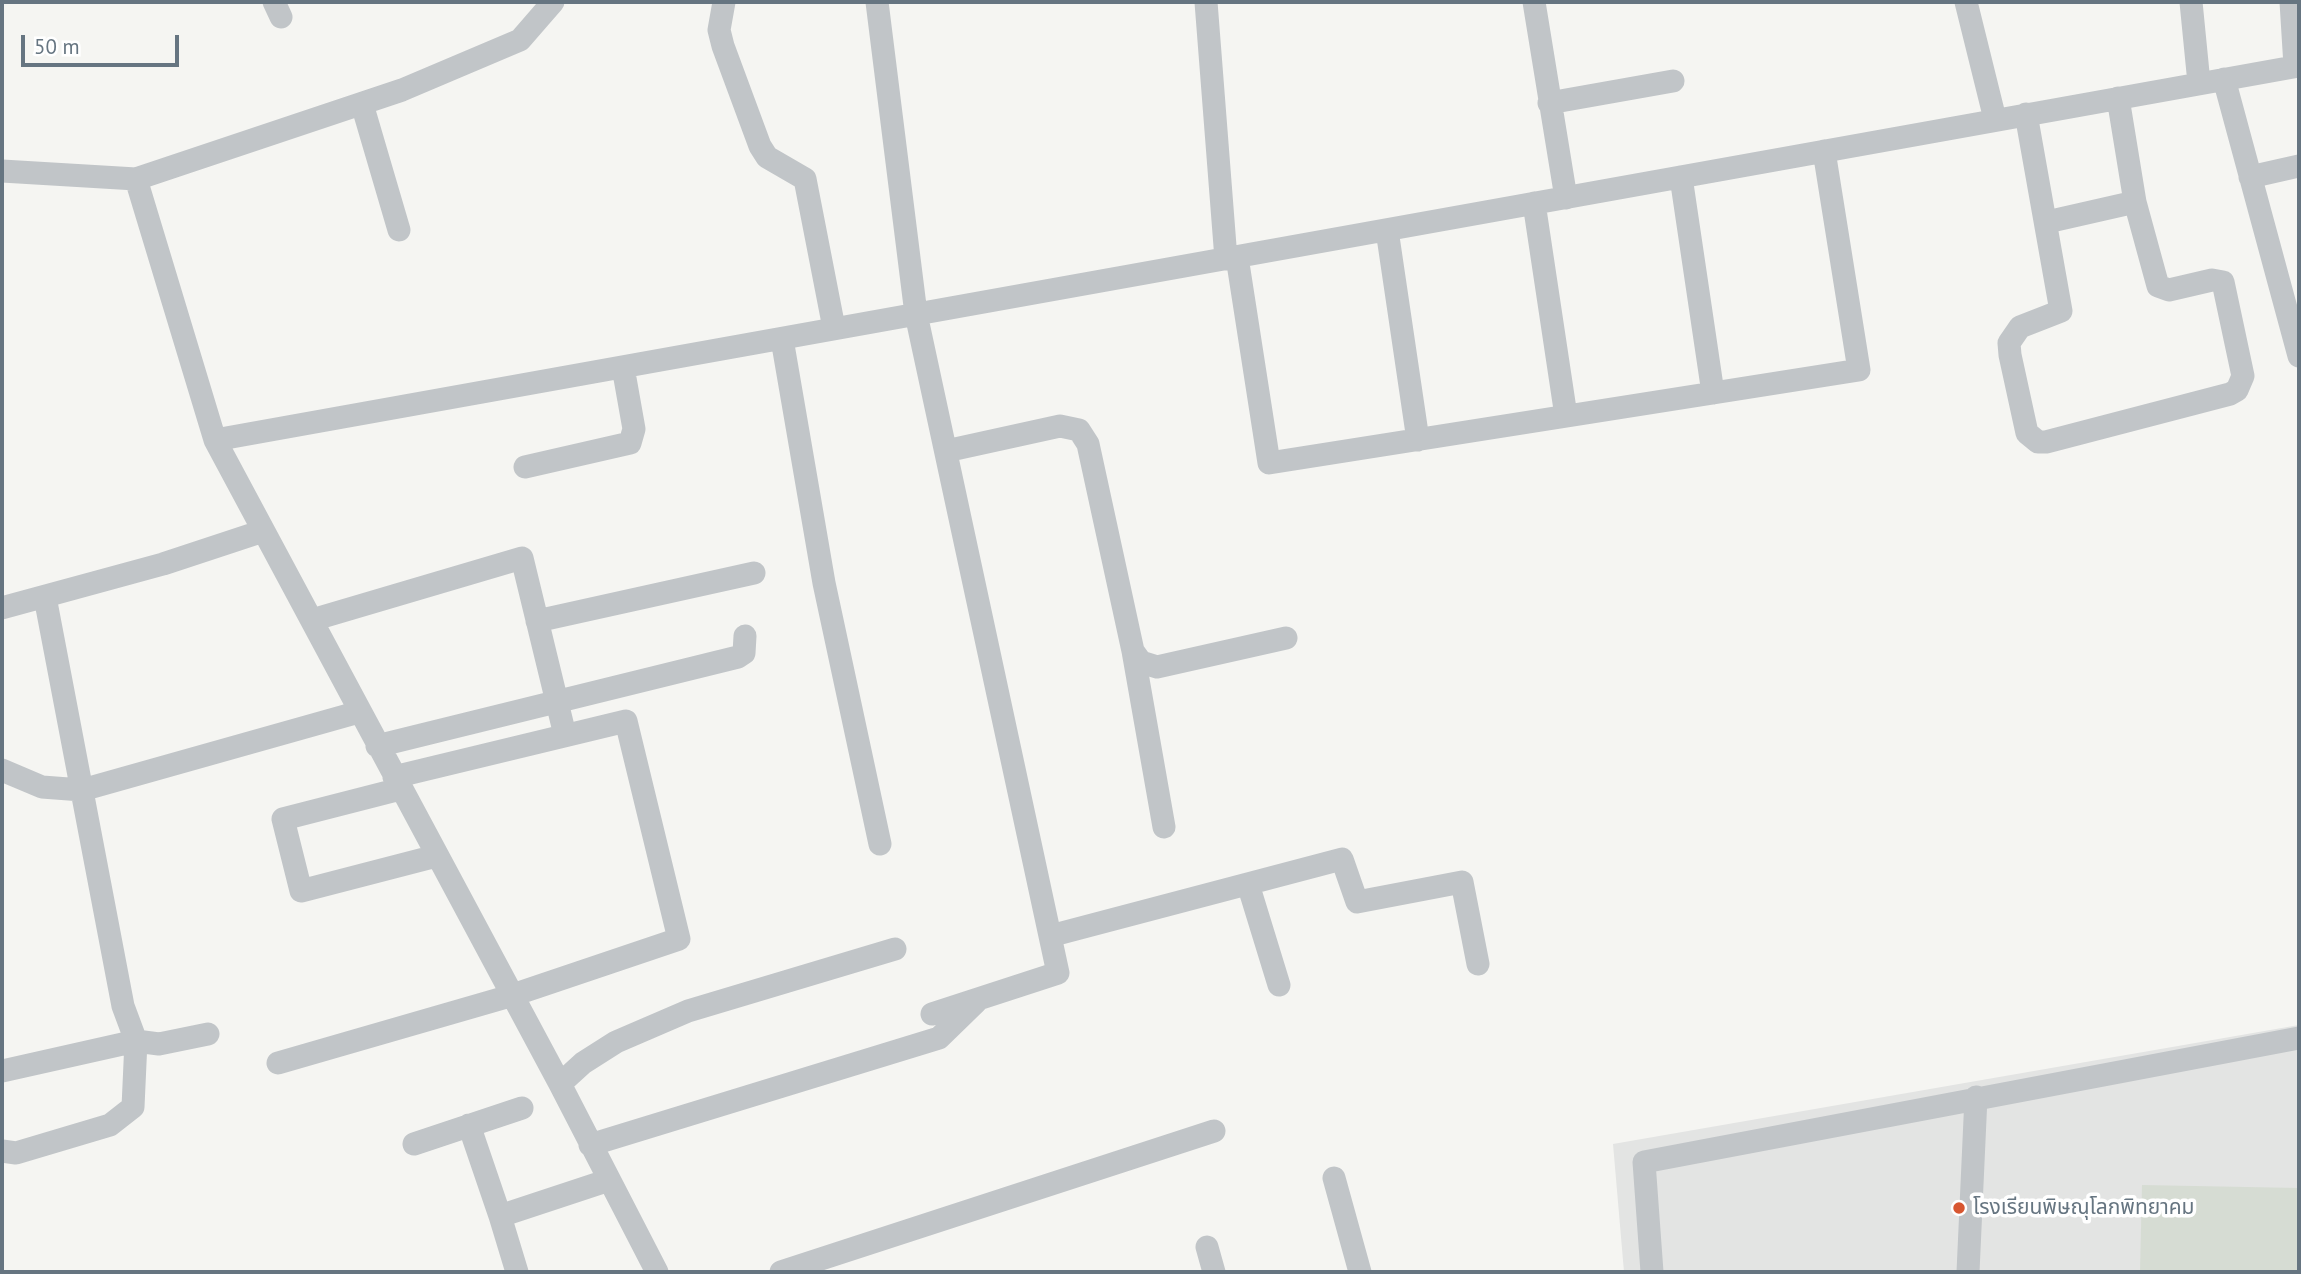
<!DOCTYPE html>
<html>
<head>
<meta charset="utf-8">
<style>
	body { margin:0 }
	#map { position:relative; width:2301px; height:1274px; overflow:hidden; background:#f5f5f2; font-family:"PT Sans",sans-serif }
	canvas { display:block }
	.frame { position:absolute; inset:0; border:4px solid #667581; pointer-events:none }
	.scale { position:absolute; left:21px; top:35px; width:158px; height:32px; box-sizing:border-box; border:4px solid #667581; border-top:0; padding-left:9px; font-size:21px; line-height:24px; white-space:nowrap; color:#667581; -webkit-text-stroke:5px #fff; paint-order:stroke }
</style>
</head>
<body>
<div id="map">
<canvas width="2301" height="1274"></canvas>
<div class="frame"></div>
<div class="scale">50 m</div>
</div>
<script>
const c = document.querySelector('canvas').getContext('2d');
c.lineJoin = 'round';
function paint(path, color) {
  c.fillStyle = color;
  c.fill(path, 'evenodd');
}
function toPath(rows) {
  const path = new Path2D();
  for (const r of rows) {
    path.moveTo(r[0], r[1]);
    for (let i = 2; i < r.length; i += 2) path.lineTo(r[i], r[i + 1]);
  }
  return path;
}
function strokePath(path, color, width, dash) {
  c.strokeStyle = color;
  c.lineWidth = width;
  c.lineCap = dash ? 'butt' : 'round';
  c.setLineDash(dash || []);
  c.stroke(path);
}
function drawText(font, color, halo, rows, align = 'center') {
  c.font = font + ' "PT Sans","Noto Sans Thai",sans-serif';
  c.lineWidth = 7;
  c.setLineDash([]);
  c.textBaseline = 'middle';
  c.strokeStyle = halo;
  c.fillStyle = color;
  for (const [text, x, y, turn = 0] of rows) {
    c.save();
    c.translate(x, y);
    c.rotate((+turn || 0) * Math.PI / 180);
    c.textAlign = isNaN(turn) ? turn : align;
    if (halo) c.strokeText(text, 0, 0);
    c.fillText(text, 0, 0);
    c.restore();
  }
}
paint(toPath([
	[2299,1025,2299,1272,1624,1272,1613,1144]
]), '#e3e4e3');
paint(toPath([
	[2142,1185,2299,1188,2299,1272,2140,1272]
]), '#d6dcd3');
strokePath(toPath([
	[274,2,281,17],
	[724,2,719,30,723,46,760,146,767,157,805,179,834,328],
	[877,2,916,314,1058,973,932,1014],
	[1206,2,1226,259],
	[1534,2,1566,198],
	[1966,2,1995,119],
	[2191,2,2199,83],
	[2291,2,2295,66],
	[2224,79,2299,356],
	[1549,103,1673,81],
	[362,104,399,230],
	[2026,114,2061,311,2020,327,2009,343,2010,355,2027,433,2038,442,2046,442,2230,394,2237,390,2243,376,2223,282,2212,280,2169,290,2158,286,2135,202,2118,98],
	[2,171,136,179,215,440,560,1084,657,1272],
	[1681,177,1713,393],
	[2250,177,2299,166],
	[136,179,402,90,520,40,553,2],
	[1534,203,1566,416],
	[2047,222,2135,202],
	[1387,230,1418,440],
	[1237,257,1269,463,1859,370,1824,151],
	[782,339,824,583,880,844],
	[215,440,2299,66],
	[946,451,1060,426,1079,430,1088,444,1133,651,1141,662,1157,667,1286,638],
	[525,467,630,443,634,429,623,367],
	[45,597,123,1006,136,1041,159,1044,208,1034],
	[2,608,163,564,263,531],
	[312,620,522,558,565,735],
	[537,621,754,573],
	[1133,651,1164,827],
	[377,746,738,657,744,653,745,636],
	[2,770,42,787,82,790,359,712],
	[400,789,283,819,301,891,436,856],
	[1248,884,1279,985],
	[1050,936,1342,859,1357,902,1462,882,1478,964],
	[278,1063,510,996,679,939,626,721,394,777],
	[2,1071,136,1041,133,1107,110,1125,16,1153,2,1151],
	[560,1084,583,1063,616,1042,688,1011,895,949],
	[469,1125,500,1216],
	[414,1144,522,1108],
	[590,1145,939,1038,976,1002],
	[1334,1178,1360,1272],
	[1207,1247,1214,1272],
	[517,1272,500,1216,609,1180],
	[781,1272,1214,1131],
	[1652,1272,1644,1162,2299,1038],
	[1968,1272,1976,1097]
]), '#c1c5c8', 23);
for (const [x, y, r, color] of [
	[1959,1208,7,"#d75630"]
]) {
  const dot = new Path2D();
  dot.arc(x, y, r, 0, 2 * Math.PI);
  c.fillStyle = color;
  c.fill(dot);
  strokePath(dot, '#fff', 2.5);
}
drawText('21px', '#667581', '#fff', [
	["โรงเรียนพิษณุโลกพิทยาคม",1973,1208]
], 'left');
</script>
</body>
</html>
